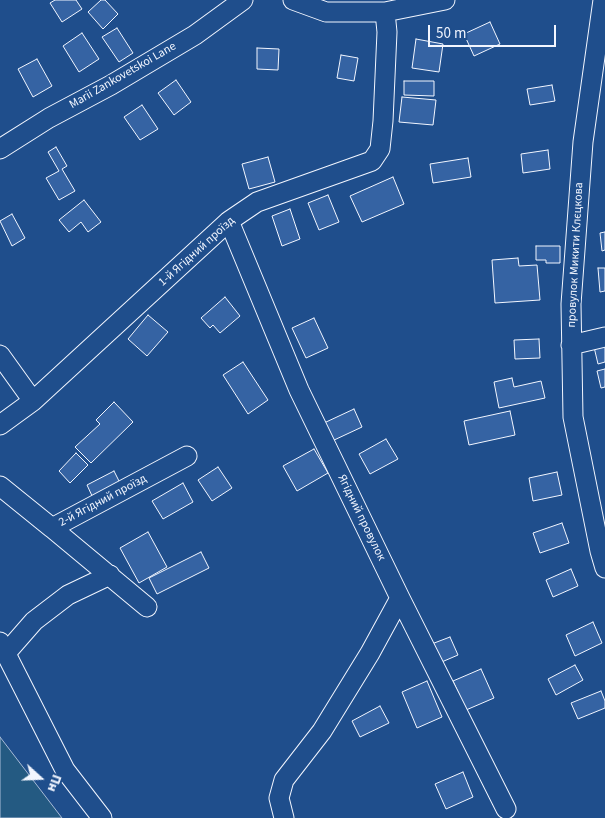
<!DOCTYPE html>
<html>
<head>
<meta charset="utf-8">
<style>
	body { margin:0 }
	#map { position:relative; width:605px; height:818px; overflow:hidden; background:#1f4e8c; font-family:"Source Sans 3",sans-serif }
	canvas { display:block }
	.north { position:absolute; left:15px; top:753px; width:50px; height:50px; -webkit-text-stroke:4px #1f4e8c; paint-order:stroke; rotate:110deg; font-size:14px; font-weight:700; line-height:20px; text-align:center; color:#f2f6ff }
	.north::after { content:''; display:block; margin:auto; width:18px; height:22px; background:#f2f6ff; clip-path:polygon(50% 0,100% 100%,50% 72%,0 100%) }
	.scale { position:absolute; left:428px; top:25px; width:128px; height:22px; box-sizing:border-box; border:2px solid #f2f6ff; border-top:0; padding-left:6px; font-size:15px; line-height:18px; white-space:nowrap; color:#f2f6ff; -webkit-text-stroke:4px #1f4e8c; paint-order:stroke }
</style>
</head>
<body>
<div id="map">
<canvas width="605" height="818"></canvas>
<div class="north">Пн</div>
<div class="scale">50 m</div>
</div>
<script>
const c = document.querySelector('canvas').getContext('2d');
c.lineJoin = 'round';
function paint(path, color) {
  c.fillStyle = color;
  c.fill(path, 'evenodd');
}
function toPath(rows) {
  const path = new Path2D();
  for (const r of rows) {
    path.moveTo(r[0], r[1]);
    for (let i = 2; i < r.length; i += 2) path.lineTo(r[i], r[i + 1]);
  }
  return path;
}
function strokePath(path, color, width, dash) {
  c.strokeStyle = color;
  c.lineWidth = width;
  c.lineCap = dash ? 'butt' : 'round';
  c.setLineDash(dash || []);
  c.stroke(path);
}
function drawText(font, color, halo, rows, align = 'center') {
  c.font = font + ' "Source Sans 3",sans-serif';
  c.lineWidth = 4;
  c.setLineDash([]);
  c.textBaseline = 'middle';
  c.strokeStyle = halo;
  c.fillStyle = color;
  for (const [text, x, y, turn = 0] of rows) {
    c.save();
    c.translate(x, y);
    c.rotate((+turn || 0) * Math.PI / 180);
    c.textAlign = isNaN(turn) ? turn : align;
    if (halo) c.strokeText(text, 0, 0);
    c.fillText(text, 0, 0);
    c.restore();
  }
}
const green = toPath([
	[0,737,62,818,0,818,0,737]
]);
paint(green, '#245a82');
strokePath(green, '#a8bbd7', 1);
const building = toPath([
	[55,0,76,0,82,9,62,22,50,3,55,0],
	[101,0,105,0,118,14,103,29,88,12,101,0],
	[490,22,500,44,474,56,464,34,490,22],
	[117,28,133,53,119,62,102,37,117,28],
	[82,33,99,59,79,72,63,46,82,33],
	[416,39,443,44,439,72,412,68,416,39],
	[257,48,279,49,278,70,257,69,257,48],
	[341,55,358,58,354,81,337,78,341,55],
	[37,59,52,86,33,97,18,69,37,59],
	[176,80,191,102,174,115,158,93,176,80],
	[404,81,434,81,434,96,404,95,404,81],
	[552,85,555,101,530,105,527,89,552,85],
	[402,97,436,100,433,125,399,122,402,97],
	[142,105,158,129,140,140,124,117,142,105],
	[56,147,67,166,62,169,75,191,59,200,46,178,59,171,48,152,56,147],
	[548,150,550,169,523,173,521,154,548,150],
	[268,157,275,182,249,189,242,164,268,157],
	[468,158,471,177,433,183,430,164,468,158],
	[393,177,404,204,362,222,350,196,393,177],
	[328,195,339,222,319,230,308,203,328,195],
	[84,200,101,222,88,232,81,222,69,232,59,220,84,200],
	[290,209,300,239,282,246,272,216,290,209],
	[12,214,25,238,12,246,0,221,12,214],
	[605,232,605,250,602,251,600,233,605,232],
	[536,246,560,246,560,263,546,263,546,260,536,260,536,246],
	[518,258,519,266,537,265,540,300,495,303,492,260,518,258],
	[598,268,605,268,605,291,600,292,598,268],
	[225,297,240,316,220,333,213,325,210,328,201,318,225,297],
	[148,315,168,332,147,356,128,339,148,315],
	[314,318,328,348,306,358,292,328,314,318],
	[539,339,540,358,515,359,514,340,539,339],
	[605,345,605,362,598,364,594,347,605,345],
	[243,362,268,400,248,414,223,375,243,362],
	[605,369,605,387,601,388,597,371,605,369],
	[512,378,514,387,541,381,545,398,499,408,494,382,512,378],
	[114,402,133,422,91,463,75,447,100,424,96,420,114,402],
	[354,409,362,427,332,441,324,423,354,409],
	[510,411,515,435,469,445,464,421,510,411],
	[386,439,398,459,370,474,359,454,386,439],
	[314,449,328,473,297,491,283,466,314,449],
	[76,453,88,465,70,483,59,471,76,453],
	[218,467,232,488,212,501,198,480,218,467],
	[114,471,120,483,93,498,87,485,114,471],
	[557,472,562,495,533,501,529,478,557,472],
	[183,483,193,502,163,519,152,501,183,483],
	[562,523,569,543,540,553,533,533,562,523],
	[148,532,167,567,139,583,120,548,148,532],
	[201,552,209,568,157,594,149,578,201,552],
	[571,569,578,586,553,597,546,580,571,569],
	[593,622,602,643,575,656,566,635,593,622],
	[450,637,458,655,437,664,429,645,450,637],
	[575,665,583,680,556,695,548,679,575,665],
	[481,669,494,698,466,710,453,681,481,669],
	[427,681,442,717,417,728,402,692,427,681],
	[601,691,605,701,605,708,578,719,571,703,601,691],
	[380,706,389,723,360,737,352,721,380,706],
	[463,772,473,797,446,809,435,784,463,772]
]);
paint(building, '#3563a3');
strokePath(building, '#f2f6ff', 1);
const minor = toPath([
	[293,0,326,12,385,12,445,0],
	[603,0,583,142,571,304,573,417,600,551,605,568],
	[0,149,49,118,111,85,195,35,243,0],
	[229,221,299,390,400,598,506,809],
	[571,345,605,337],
	[0,355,33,401],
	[0,425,33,401,229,221,257,202,372,161,380,149,383,121,387,32,385,12],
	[0,486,52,528,187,456],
	[52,528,147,607],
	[0,642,65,770,102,818],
	[6,653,34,621,68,595,110,575],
	[284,818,279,798,284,780,322,731,370,653,400,598]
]);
strokePath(minor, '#f2f6ff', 21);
strokePath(minor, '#1f4e8c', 19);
drawText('12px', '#f2f6ff', '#1f4e8c', [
	["Marii Zankovetskoi Lane",123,76,-30],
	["1-й Ягідний проїзд",197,252,-42],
	["провулок Микити Клєцкова",576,255,-87],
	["2-й Ягідний проїзд",103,501,-28],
	["Ягідний провулок",361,518,64]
]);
</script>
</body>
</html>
